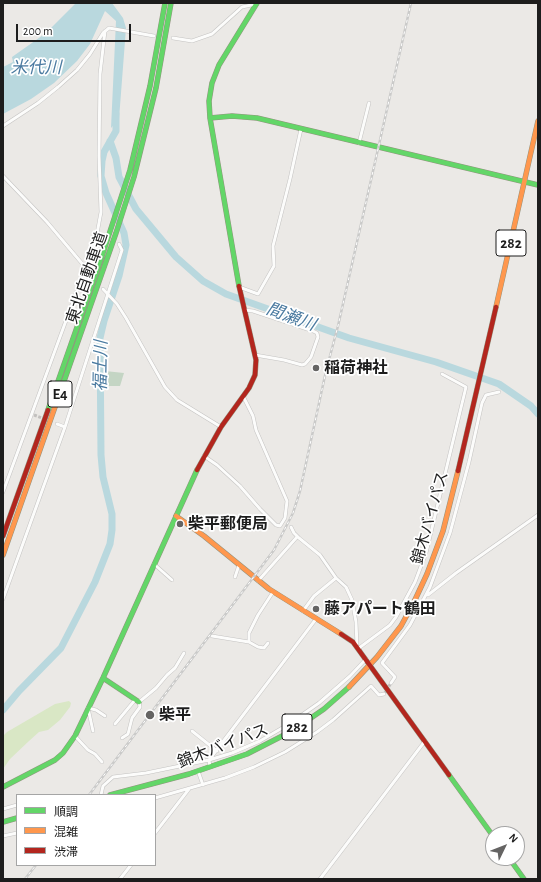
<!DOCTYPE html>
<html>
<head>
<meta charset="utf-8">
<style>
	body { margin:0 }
	#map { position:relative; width:541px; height:882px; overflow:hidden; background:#ebe9e6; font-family:"Alegreya Sans","Noto Sans JP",sans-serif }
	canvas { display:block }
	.frame { position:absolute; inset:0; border:4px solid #1d1d1d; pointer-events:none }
	.legend { position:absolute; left:16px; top:794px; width:140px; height:72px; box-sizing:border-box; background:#fff; border:1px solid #a5a5a5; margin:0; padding:5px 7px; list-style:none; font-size:12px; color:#1d1d1d }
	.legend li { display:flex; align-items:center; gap:8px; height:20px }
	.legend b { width:20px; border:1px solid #a5a5a5 }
	.north { position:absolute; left:485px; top:826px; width:40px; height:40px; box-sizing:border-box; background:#fff; border:1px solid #a5a5a5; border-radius:50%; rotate:47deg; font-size:11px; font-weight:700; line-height:16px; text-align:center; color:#1d1d1d }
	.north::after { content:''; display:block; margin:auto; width:14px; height:18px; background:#656463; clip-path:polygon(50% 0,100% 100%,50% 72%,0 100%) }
	.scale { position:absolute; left:16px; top:24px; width:115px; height:18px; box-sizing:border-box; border:2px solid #1d1d1d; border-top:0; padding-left:5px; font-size:12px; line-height:14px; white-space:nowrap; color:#1d1d1d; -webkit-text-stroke:3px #fff; paint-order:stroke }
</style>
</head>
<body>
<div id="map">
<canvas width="541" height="882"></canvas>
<div class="frame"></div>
<ul class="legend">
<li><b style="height:5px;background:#63d668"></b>順調</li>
<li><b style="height:5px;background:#ff974d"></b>混雑</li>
<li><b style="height:5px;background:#b3261e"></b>渋滞</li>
</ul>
<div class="north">N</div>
<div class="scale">200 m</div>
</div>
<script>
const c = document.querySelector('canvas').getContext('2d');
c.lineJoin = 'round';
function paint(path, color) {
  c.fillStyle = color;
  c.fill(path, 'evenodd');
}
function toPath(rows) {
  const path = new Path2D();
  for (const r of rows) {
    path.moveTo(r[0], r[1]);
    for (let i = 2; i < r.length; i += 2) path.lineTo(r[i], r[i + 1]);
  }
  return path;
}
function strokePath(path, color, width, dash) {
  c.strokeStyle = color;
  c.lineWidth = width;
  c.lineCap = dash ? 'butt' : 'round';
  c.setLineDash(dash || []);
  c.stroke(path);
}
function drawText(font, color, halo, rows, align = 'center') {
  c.font = font + ' "Alegreya Sans","Noto Sans JP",sans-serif';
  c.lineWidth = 3.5;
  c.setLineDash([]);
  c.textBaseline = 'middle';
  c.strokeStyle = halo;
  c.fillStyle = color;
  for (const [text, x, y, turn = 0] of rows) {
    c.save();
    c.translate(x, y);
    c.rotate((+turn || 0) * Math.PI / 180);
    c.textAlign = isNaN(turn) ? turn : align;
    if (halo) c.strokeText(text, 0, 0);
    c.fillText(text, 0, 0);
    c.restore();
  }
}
paint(toPath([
	[69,701,71,703,70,707,60,720,48,730,39,732,29,741,10,759,3,769,3,736,7,732,55,704]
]), '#d9e7c5');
paint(toPath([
	[105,371,124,373,120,386,105,386]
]), '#c4d5c4');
paint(toPath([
	[76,3,112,3,123,18,126,28,119,119,111,128,116,21,105,11,90,44,77,61,54,83,31,99,3,114,3,67,13,62,12,57,46,33]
]), '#b9d8de');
strokePath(toPath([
	[110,141,116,158,119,177,136,209,176,257,203,281,226,294,349,338,436,362,499,384,531,406,538,414],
	[3,710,19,691,61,648,95,582,110,544,112,530,112,514,103,477,101,455,100,338,104,321,119,276,126,245,124,233,106,193,101,176,102,161,104,152,116,131,116,114]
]), '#b9d8de', 7);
strokePath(toPath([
	[85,267,95,275],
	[34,415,45,419],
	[384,694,391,683]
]), '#c2c0be', 3, [3, 1.5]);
const street = toPath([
	[173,38,192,41,212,34,242,7,256,4],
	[3,126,38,103,58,87,77,70,90,54,103,33,109,28,154,36],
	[359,143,369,103],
	[3,176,47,222,85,267],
	[239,287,258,294,274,266,273,246,290,179,301,129],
	[103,289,117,304,126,318,165,387,177,400,221,427],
	[245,310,253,311,313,331,317,333,318,337,311,357,305,364,302,365,284,360,255,355],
	[57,424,65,427],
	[204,456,217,465,240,486,260,509,276,525,280,526,285,518,287,501,256,430,253,416,243,396],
	[3,492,96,239,101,212,99,156,100,74,105,31],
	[291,527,294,533,299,538,320,555,336,578,346,587,352,600,356,622,357,646],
	[154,564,172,580],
	[235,577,239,565],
	[258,581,297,537],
	[428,595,456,573,538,515],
	[3,599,65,427,122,250,119,244],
	[303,611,314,596,336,578],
	[212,636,249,642],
	[268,643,264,648,258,647,249,642,249,633,258,615,273,592],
	[359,648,390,625,396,617,415,582,426,553,466,387,442,374],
	[391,683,395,677,382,663,410,625,430,587,450,533,469,462,482,403,486,395,499,392],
	[88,708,93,731],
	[88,708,96,710,105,716],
	[115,724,135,700],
	[192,731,217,751],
	[75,736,88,750,95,754,102,762],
	[122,738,128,734,132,718,140,707,139,702,156,688,167,675,175,668,184,653],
	[210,767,209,760,316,619],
	[198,771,203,785],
	[101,795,103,786,113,777,146,773,209,760,232,753,260,741,289,724,319,703,350,676,366,659],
	[155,798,225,778,254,767,285,752,317,732,333,720,371,686,379,695,384,694],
	[3,809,17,805],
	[155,833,189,789],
	[3,836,17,833],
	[120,879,131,865],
	[320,879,425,741]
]);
const fast = toPath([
	[210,118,232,116,257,118,538,185],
	[239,286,210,118,209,101,212,83,219,65,257,3],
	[56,404,116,233,134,177,156,88,171,3],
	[48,410,102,256,130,170,150,86,165,3],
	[103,678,139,702],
	[449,775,493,836],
	[3,787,55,760,63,753,75,736,103,678,197,470],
	[110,795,189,774,247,754,292,731,324,709,349,687],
	[3,822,17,818],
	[509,858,524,879]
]);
const slow = toPath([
	[496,307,538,121],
	[176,516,204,536,269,589,341,634],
	[3,555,56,404],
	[349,687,377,657,401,626,414,602,427,574,443,531,458,471]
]);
const jam = toPath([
	[197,470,221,427,249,388,255,375,256,360,239,286],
	[458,471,496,307],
	[3,536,48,410],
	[341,634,353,642,449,775]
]);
strokePath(street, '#c4c3c2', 4);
strokePath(fast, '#93937f', 5.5);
strokePath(slow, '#93937f', 5.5);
strokePath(jam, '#93937f', 5.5);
strokePath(street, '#fcfcfb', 3);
strokePath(fast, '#63d668', 4.5);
strokePath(slow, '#ff974d', 4.5);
strokePath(jam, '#b3261e', 4.5);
const rail = toPath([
	[89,795,274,550,293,513,300,491,326,371,338,326,411,3],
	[25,879,36,865]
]);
strokePath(rail, '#cacac9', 2.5);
strokePath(rail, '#fff', 1, [3]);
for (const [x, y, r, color] of [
	[316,368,4,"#656463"],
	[180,524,4,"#656463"],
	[316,609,4,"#656463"],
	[150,715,5,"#656463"]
]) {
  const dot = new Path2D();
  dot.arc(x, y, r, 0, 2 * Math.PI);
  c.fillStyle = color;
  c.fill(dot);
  strokePath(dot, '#fff', 1.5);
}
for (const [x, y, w] of [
	[511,243,30],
	[60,394,24],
	[297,727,30]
]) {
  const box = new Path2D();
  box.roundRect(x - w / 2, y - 13, w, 26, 3);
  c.fillStyle = '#fff';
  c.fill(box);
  strokePath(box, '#1d1d1d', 1);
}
drawText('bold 15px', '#1d1d1d', null, [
	["282",511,243],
	["E4",60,394],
	["282",297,727]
]);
drawText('16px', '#1d1d1d', '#fff', [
	["東北自動車道",87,278,-71],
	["錦木バイパス",430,518,-74],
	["錦木バイパス",223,746,-21]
]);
drawText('bold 16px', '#1d1d1d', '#fff', [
	["稲荷神社",324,368],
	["柴平郵便局",188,524],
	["藤アパート鶴田",324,609],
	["柴平",159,715]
], 'left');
drawText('italic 17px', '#4a7aa0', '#fff', [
	["米代川",36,68],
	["間瀬川",291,317,20],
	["福士川",101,366,-89]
]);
</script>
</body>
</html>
